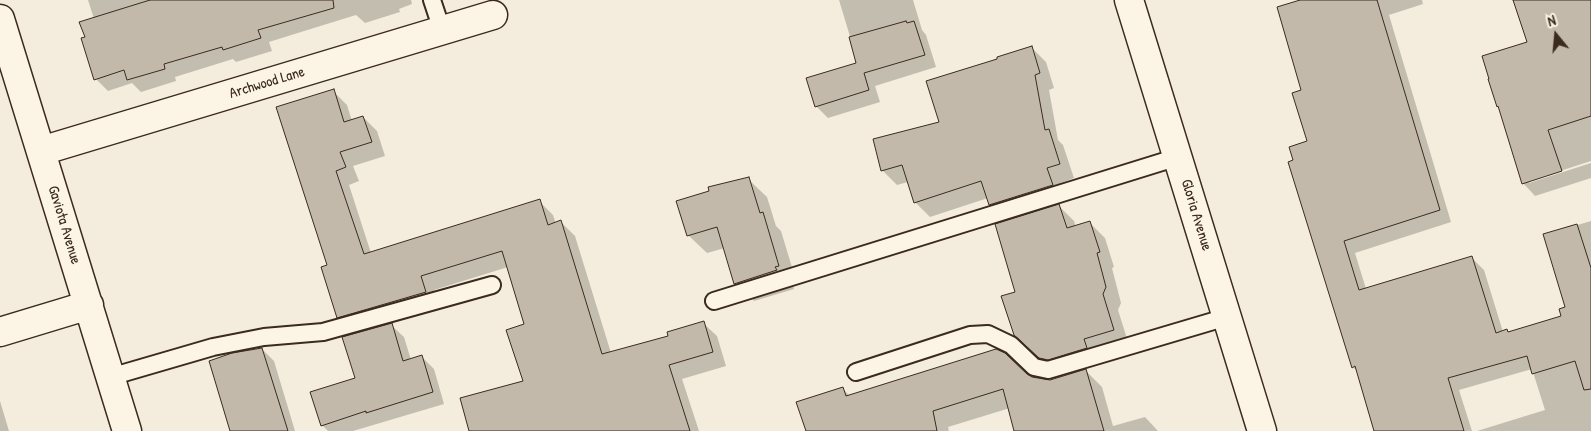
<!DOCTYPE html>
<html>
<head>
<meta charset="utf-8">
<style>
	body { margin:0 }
	#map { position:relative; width:1591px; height:431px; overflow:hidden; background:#f4eddd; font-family:"Patrick Hand",sans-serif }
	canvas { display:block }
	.north { position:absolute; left:1531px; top:10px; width:50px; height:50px; -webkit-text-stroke:4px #fcf5e5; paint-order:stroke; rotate:343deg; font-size:14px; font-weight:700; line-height:20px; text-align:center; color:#3b2a1e }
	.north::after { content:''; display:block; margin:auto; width:18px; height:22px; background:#3b2a1e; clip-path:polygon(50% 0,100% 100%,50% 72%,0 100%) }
</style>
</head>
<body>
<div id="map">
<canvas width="1591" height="431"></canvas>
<div class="north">N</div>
</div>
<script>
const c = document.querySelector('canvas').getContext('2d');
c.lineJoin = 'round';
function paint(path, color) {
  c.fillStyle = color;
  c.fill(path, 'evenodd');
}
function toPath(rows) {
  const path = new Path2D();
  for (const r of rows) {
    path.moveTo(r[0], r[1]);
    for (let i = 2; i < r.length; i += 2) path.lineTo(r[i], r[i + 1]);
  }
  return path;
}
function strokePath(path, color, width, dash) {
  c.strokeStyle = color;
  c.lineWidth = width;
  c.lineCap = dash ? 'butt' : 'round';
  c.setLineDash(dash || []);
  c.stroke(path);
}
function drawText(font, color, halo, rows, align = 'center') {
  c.font = font + ' "Patrick Hand",sans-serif';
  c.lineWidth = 4;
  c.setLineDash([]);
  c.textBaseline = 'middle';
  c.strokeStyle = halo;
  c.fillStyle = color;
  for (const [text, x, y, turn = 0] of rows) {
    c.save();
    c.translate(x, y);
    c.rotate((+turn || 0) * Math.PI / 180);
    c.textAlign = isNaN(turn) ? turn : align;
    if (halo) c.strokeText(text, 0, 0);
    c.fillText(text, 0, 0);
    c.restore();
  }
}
paint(toPath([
	[88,0,411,0,412,4,399,9,400,12,365,23,356,15,301,32,269,42,272,51,236,62,233,59,175,77,176,81,141,92,132,83,108,91,96,79,86,38,94,19],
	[839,0,913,0,922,30,926,35,936,67,875,86,880,102,828,118,816,106,858,63],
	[1304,0,1422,0,1423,4,1389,15,1451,222,1355,253,1366,289,1472,258,1484,270,1503,332,1509,333,1563,317,1567,308,1544,235,1591,221,1591,431,1477,431,1545,410,1532,369,1459,390,1472,431,1376,431,1358,372,1353,367,1295,161,1308,142,1303,91],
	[1515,0,1591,0,1591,161,1529,181,1529,183,1591,163,1591,178,1535,196,1523,183,1500,108,1498,106,1489,80,1528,43],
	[1031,47,1046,62,1054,88,1049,90,1058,140,1063,145,1074,178,1061,183,1067,200,1005,220,990,205,988,198,930,217,915,202,908,182,897,185,882,170,941,123,999,60],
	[333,91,347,105,352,121,363,117,377,131,385,156,353,166,359,181,349,185,371,253,539,201,553,215,556,224,561,222,575,236,611,353,669,337,703,323,717,336,726,366,682,379,699,431,470,431,524,382,526,325,508,267,434,290,439,306,352,331,338,317],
	[748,179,767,197,776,226,781,231,797,284,793,285,794,289,754,301,736,283,725,248,707,253,688,235],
	[1059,206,1074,221,1076,227,1090,223,1105,238,1114,267,1112,268,1121,303,1118,310,1129,345,1099,354,1102,363,1084,369,1102,387,1113,426,1145,417,1158,431,1022,431,1010,408,948,427,949,431,807,431,843,389,850,396,1032,378,1050,381,1068,376,1056,373,1015,334,1017,292],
	[391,325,404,337,411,360,422,357,434,369,444,404,353,431,328,431,322,425,357,379],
	[262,349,274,361,295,431,232,431],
	[0,401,9,431,0,431]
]), '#0003');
const building = toPath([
	[150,0,333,0,334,8,258,30,261,38,223,50,222,47,164,64,165,69,127,80,124,70,94,80,81,38,85,37,79,22,150,0],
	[1300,0,1377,0,1440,210,1344,241,1359,290,1472,256,1496,333,1507,329,1508,332,1561,316,1559,309,1565,307,1543,234,1577,224,1591,268,1591,389,1584,390,1575,361,1532,374,1527,356,1448,378,1464,431,1374,431,1355,366,1352,368,1288,162,1293,160,1289,147,1307,141,1292,93,1301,90,1277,7,1300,0],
	[1513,0,1591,0,1591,116,1548,130,1562,171,1522,184,1498,106,1497,107,1488,79,1489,79,1482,56,1527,42,1513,0],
	[906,21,907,23,914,21,925,55,864,73,869,90,815,107,806,78,856,63,849,37,906,21],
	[1032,46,1040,73,1035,75,1045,130,1049,129,1060,164,1047,168,1053,185,989,205,981,181,914,203,902,165,881,171,873,139,939,122,926,81,997,59,997,57,1032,46],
	[334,89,344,122,363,116,372,142,340,152,346,167,336,171,364,254,540,199,548,225,561,220,602,354,668,336,667,332,704,321,713,352,669,365,690,431,469,431,460,398,523,381,506,330,524,324,502,251,421,276,426,292,337,318,321,267,327,265,276,107,334,89],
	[749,177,760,213,763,212,779,266,775,267,777,270,734,284,717,227,687,236,676,201,709,191,708,187,749,177],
	[1059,204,1067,228,1090,221,1100,252,1097,253,1106,287,1103,294,1114,330,1084,339,1087,348,1048,360,1039,358,1014,335,1001,296,1015,292,995,224,1059,204],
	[392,323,403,361,422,355,433,392,366,413,366,411,321,426,310,392,355,378,342,337,392,323],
	[262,348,288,431,230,431,209,361,232,353,262,348],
	[996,349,1005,353,1027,374,1032,377,1050,380,1086,369,1104,431,1014,431,1003,389,933,411,937,431,806,431,796,402,843,387,846,396,996,349]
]);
paint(building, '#c3b9aa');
strokePath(building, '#3b2a1e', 1);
const service = toPath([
	[432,0,442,30],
	[714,301,1178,157],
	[856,372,970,335,988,334,1011,345,1034,367,1048,370,1227,317],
	[110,377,213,347,264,337,323,332,492,285]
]);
const minor = toPath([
	[0,19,127,431],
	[41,151,493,15],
	[0,332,89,305]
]);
const tertiary = toPath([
	[1129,0,1262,431]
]);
strokePath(service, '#3b2a1e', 20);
strokePath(minor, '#3b2a1e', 31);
strokePath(tertiary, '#3b2a1e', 31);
strokePath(service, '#fcf5e5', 16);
strokePath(minor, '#fcf5e5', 28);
strokePath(tertiary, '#fcf5e5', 28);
drawText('15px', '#3b2a1e', '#fcf5e5', [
	["Archwood Lane",267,83,-17],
	["Gloria Avenue",1196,215,73],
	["Gaviota Avenue",64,225,73]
]);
</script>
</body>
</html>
